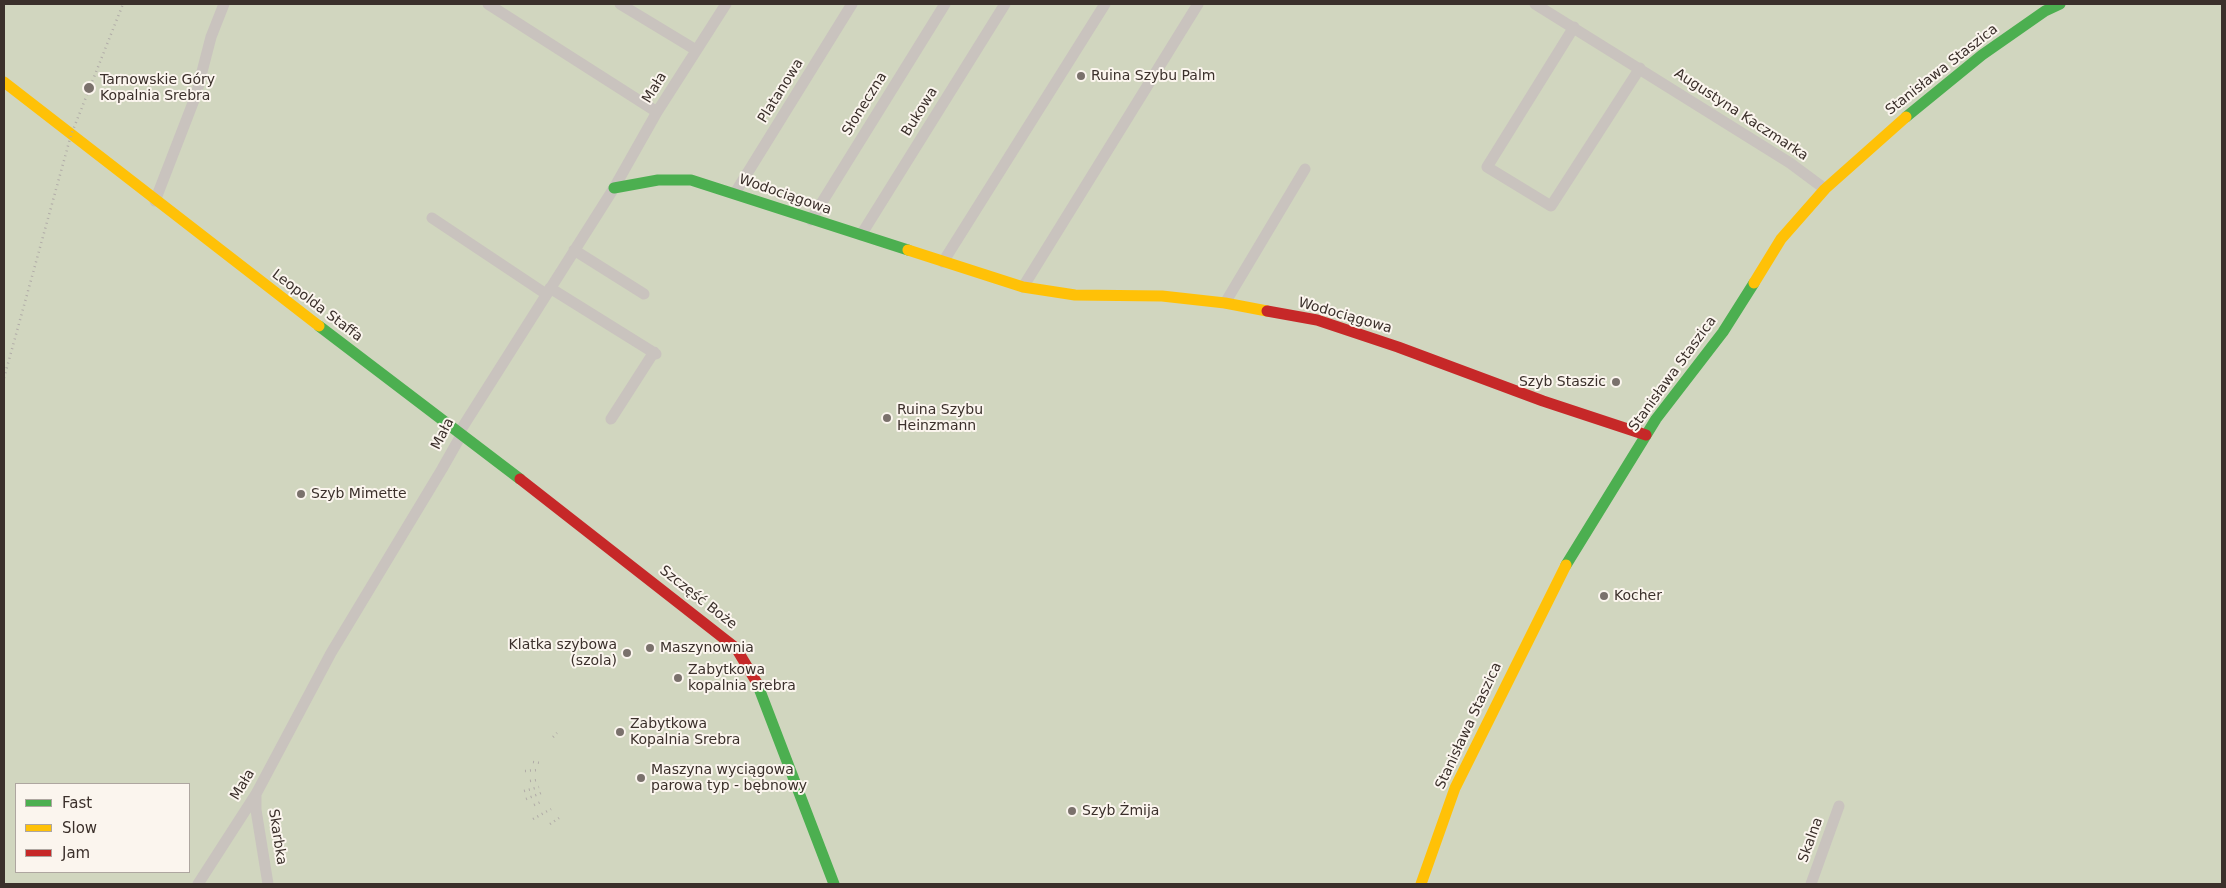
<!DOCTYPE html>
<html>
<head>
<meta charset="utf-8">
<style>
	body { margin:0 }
	#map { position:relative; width:2226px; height:888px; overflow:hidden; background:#f0ebe5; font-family:"DejaVu Sans",sans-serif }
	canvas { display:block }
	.frame { position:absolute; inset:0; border:5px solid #3b302b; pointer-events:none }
	.legend { position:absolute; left:15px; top:783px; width:175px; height:90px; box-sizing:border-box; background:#fbf5ee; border:1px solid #aea6a0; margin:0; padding:6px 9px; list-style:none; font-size:15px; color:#3b302b }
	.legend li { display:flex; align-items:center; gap:10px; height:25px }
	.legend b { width:25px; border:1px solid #aea6a0 }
</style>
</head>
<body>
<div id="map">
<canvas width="2226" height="888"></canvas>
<div class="frame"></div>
<ul class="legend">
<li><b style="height:6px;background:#4caf50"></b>Fast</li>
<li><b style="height:6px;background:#ffc107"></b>Slow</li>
<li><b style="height:6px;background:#c62828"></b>Jam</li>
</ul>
</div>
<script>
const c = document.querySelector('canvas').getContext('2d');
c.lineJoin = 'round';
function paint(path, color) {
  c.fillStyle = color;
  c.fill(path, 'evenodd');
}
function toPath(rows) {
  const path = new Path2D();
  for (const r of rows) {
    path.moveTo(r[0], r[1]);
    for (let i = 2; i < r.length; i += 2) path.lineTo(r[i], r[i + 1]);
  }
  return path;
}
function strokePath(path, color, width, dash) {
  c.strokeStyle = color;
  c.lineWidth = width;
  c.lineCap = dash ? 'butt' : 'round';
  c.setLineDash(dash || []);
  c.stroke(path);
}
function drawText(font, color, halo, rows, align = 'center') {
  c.font = font + ' "DejaVu Sans",sans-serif';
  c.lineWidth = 4;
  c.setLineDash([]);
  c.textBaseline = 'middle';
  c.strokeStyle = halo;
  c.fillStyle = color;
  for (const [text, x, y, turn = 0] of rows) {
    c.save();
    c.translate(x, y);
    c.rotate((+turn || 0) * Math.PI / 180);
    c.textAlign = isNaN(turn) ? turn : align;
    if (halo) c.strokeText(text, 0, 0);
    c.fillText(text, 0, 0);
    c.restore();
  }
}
paint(toPath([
	[4,4,2222,4,2222,884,4,884],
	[16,784,189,784,189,872,16,872]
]), '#d1d6bf');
strokePath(toPath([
	[488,4,657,112],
	[620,4,696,50],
	[1535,4,1790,163,1825,189],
	[1574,27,1487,167,1551,206,1640,68],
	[735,193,852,4],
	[155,201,196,95,211,37,224,4],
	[432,218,546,294],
	[811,220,945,4],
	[861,235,1005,4],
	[574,250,644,294],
	[943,262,1105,4],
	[1023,287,1198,4],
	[550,288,656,354],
	[1225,303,1305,169],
	[611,419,654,352],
	[256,794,256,810,268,884],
	[198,884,256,794,331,653,442,469,459,439,462,428,614,188,657,112,726,4],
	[1811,884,1839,806]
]), '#c9c3be', 11);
strokePath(toPath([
	[1906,117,1982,55,2045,11,2060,4],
	[614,188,658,180,691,180,908,250],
	[319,326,520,479],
	[1566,565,1656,419,1723,332,1754,283],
	[757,683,834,884]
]), '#4caf50', 11);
strokePath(toPath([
	[4,82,319,326],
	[908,250,1023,287,1075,295,1162,296,1225,303,1267,311],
	[1754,283,1781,239,1825,189,1906,117],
	[1421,884,1455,788,1566,565]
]), '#ffc107', 11);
strokePath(toPath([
	[1267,311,1317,320,1398,347,1543,401,1646,435],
	[520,479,736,648,757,683]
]), '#c62828', 11);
strokePath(toPath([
	[4,378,71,135,123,4],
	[553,737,557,733],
	[533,762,541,763],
	[525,771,538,770],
	[530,781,537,780],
	[524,791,539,787],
	[526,799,541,793],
	[534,805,543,801],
	[533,819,551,809],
	[550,824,559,818]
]), '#b1aca8', 2.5, [1, 4]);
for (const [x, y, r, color] of [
	[1081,76,5,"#7a716c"],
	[89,88,6,"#7a716c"],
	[1616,382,5,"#7a716c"],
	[887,418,5,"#7a716c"],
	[301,494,5,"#7a716c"],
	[1604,596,5,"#7a716c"],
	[650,648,5,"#7a716c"],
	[627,653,5,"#7a716c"],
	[678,678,5,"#7a716c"],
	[620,732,5,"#7a716c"],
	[641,778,5,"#7a716c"],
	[1072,811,5,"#7a716c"]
]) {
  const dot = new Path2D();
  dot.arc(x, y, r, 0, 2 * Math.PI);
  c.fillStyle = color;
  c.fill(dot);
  strokePath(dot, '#fbf5ee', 2);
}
drawText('14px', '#3b302b', '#fbf5ee', [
	["Stanisława Staszica",1942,70,-38],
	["Mała",655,88,-58],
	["Platanowa",781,91,-58],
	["Słoneczna",865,104,-58],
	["Bukowa",920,112,-58],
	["Augustyna Kaczmarka",1741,115,33],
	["Wodociągowa",785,195,19],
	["Leopolda Staffa",317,306,37],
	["Wodociągowa",1345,316,16],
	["Stanisława Staszica",1673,374,-54],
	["Mała",443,434,-63],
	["Szczęść Boże",698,598,38],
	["Stanisława Staszica",1469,726,-65],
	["Mała",243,785,-59],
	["Skarbka",277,837,81],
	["Skalna",1811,840,-70]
]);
drawText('14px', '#3b302b', '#fbf5ee', [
	["Ruina Szybu Palm",1091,76],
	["Tarnowskie Góry",100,80],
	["Kopalnia Srebra",100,96],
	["Szyb Staszic",1606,382,"right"],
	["Ruina Szybu",897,410],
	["Heinzmann",897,426],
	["Szyb Mimette",311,494],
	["Kocher",1614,596],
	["Klatka szybowa",617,645,"right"],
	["(szola)",617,661,"right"],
	["Maszynownia",660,648],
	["Zabytkowa",688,670],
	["kopalnia srebra",688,686],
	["Zabytkowa",630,724],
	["Kopalnia Srebra",630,740],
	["Maszyna wyciągowa",651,770],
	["parowa typ - bębnowy",651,786],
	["Szyb Żmija",1082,811]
], 'left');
</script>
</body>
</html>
